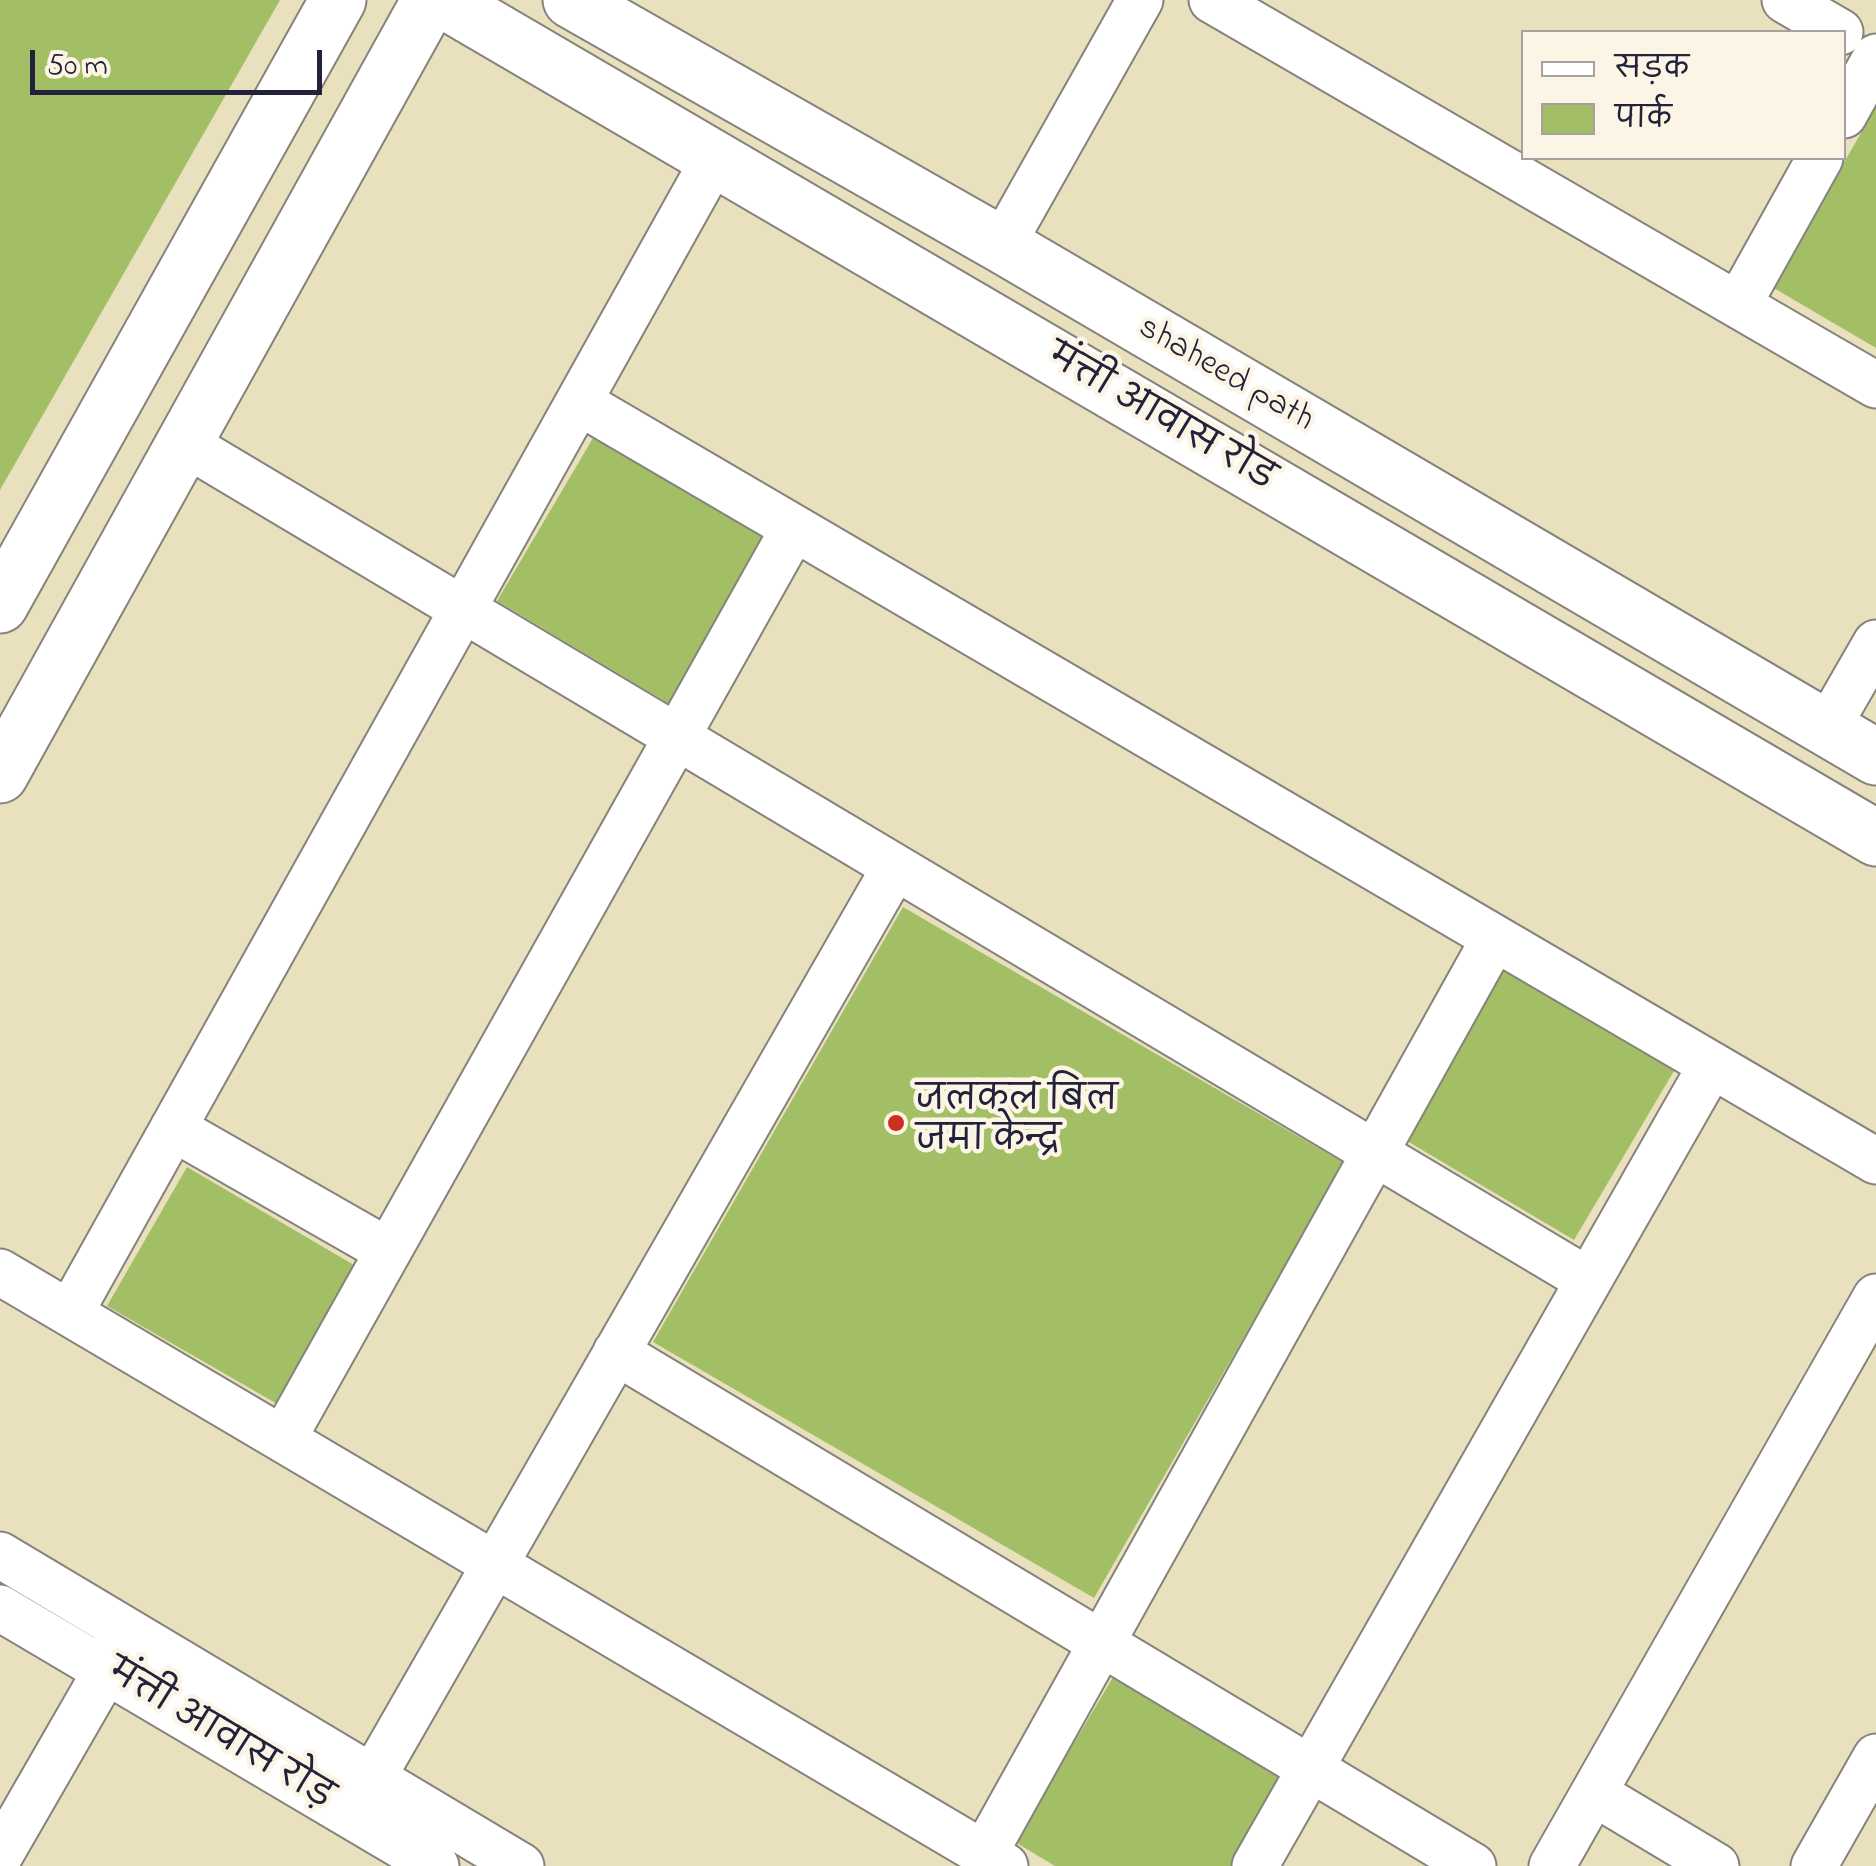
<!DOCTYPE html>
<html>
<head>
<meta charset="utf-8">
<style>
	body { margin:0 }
	#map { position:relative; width:1876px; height:1866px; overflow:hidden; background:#e9e1bd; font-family:"Indie Flower","Playpen Sans Deva",sans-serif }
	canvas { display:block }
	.legend { position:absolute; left:1521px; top:30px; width:325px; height:130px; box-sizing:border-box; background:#fcf5e5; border:2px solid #a5a1a1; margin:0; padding:12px 18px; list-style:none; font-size:30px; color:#22223b }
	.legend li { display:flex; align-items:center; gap:20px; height:50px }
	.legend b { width:50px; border:2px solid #a5a1a1 }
	.scale { position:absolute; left:30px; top:50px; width:292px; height:45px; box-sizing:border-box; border:5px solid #22223b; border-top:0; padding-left:12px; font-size:30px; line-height:35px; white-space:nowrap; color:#22223b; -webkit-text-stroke:8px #fcf5e5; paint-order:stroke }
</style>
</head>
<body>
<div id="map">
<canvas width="1876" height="1866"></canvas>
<ul class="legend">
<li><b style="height:12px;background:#fff"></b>सड़क</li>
<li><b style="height:28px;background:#a2bf66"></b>पार्क</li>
</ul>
<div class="scale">50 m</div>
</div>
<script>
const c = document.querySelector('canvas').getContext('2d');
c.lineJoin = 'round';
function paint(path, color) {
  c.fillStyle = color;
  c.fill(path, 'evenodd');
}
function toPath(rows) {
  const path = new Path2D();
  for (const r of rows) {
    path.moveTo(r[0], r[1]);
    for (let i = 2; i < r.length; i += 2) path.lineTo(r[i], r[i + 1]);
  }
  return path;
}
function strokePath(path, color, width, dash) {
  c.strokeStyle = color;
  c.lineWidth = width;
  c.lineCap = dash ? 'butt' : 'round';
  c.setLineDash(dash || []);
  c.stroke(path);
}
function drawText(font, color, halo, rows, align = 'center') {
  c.font = font + ' "Indie Flower","Playpen Sans Deva",sans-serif';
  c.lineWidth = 9;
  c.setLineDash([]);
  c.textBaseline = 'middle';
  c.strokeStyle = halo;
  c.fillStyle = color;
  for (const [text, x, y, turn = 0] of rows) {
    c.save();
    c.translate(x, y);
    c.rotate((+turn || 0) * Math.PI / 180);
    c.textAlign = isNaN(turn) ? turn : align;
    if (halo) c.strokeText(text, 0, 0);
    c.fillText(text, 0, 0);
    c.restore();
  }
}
paint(toPath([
	[0,0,280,0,0,490],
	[1876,107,1876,348,1772,287],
	[596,433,768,534,668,703,497,601],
	[903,907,1344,1163,1094,1598,653,1342],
	[1502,969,1674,1071,1574,1240,1402,1138],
	[187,1167,359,1268,279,1405,107,1306],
	[1115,1674,1286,1775,1233,1866,1055,1866,1015,1842]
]), '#a2bf66');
const minor = toPath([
	[1212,0,1876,385],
	[1785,0,1840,32],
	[1844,115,1876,57],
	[1002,245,1140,0],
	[1738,305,1820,158],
	[579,402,1876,1161],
	[184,443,1586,1279],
	[1827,728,1876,643],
	[173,1128,388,1251],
	[0,1272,1005,1866],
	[70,1313,713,161],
	[616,1352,1473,1866],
	[283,1439,794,528],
	[0,1555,521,1866],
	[0,1608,436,1866],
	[373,1777,895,867],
	[1594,1793,1716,1866],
	[984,1854,1494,939],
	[0,1855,106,1671,117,1643],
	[1255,1866,1711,1066],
	[1552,1866,1876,1297],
	[1814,1866,1876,1757]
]);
const tertiary = toPath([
	[443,0,1876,838],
	[571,0,1002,245,1876,757],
	[0,605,338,0],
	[0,775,430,0]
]);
strokePath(minor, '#86827c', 49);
strokePath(tertiary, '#86827c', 59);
strokePath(minor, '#fff', 45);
strokePath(tertiary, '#fff', 55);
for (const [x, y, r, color] of [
	[896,1123,10,"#c8321e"]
]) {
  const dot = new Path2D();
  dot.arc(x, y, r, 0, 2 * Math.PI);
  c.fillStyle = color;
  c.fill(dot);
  strokePath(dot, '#fcf5e5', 4);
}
drawText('35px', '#22223b', '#fcf5e5', [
	["shaheed path",1225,376,30],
	["मंत्ती आवास रोड",1159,420,30],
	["मंत्ती आवास रोड़",218,1737,31]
]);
drawText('35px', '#22223b', '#fcf5e5', [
	["जलकल बिल",916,1103],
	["जमा केन्द्र",916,1143]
], 'left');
</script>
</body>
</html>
